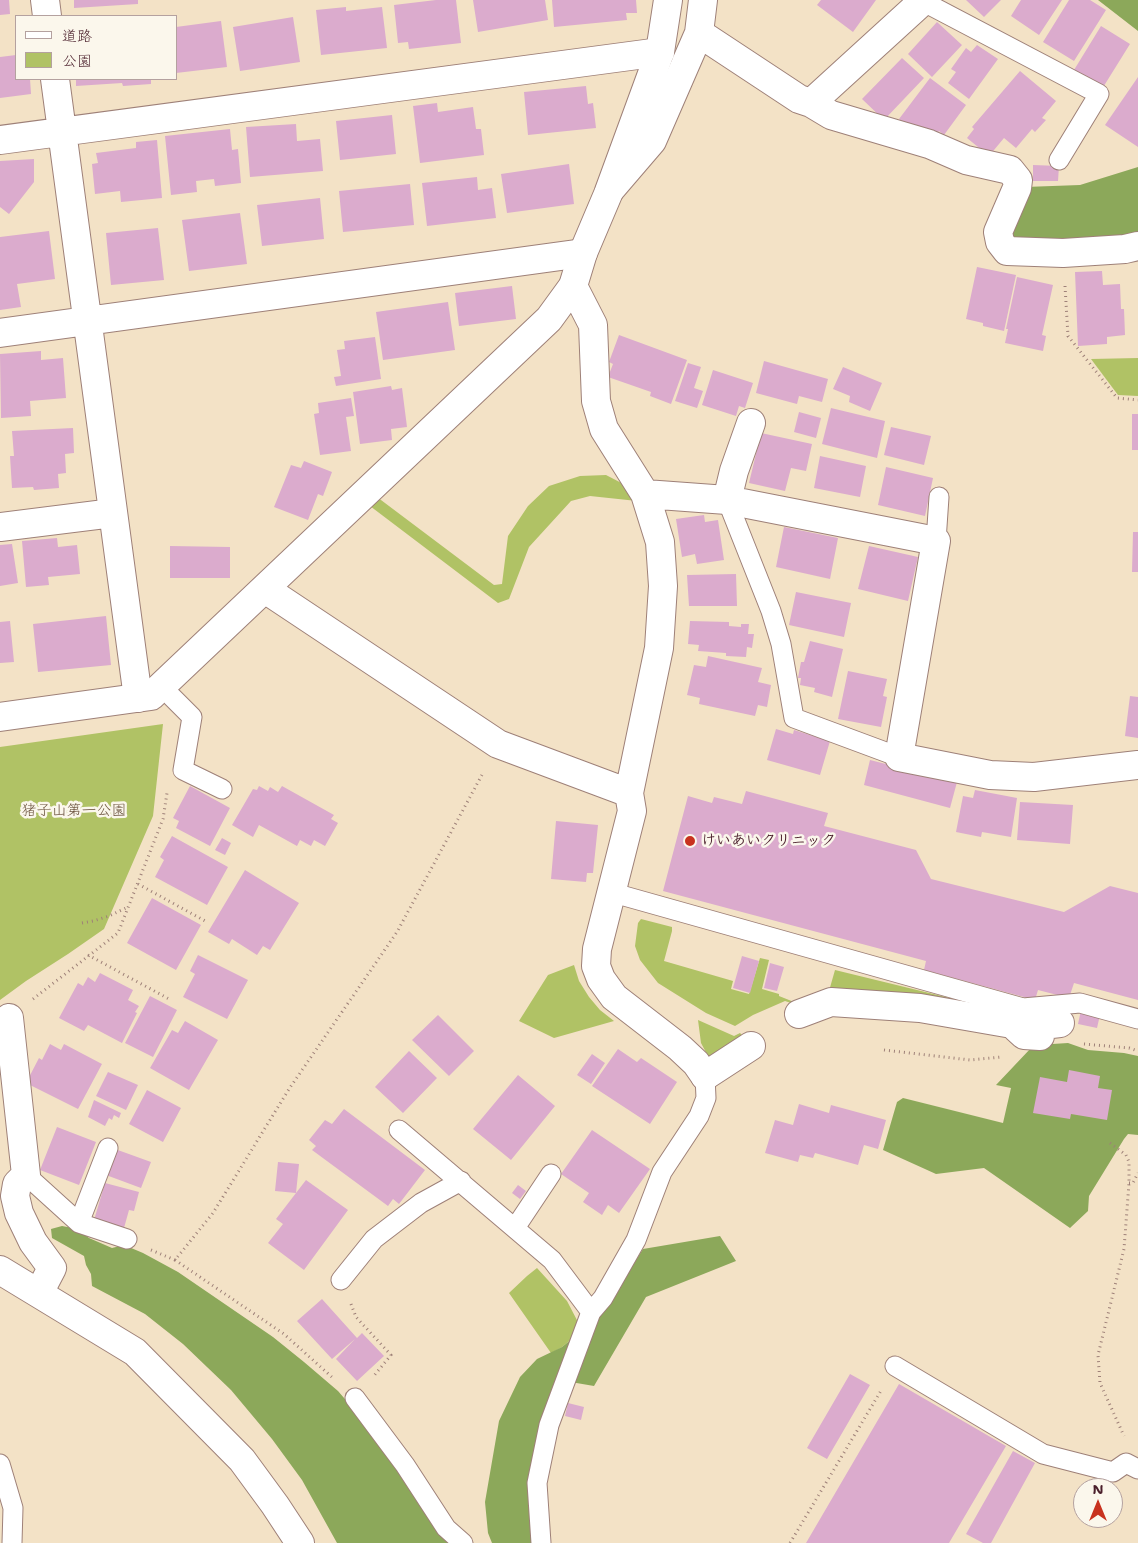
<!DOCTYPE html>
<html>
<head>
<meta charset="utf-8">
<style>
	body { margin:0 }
	#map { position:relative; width:1138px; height:1543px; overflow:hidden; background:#f3e2c6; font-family:"Shantell Sans","Klee One",sans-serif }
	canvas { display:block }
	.legend { position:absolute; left:15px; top:15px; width:162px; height:65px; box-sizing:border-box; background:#fbf7ec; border:1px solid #b4a19f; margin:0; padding:6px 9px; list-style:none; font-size:15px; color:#4a1f2b }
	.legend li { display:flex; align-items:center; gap:10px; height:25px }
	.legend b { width:25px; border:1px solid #b4a19f }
	.north { position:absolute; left:1073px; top:1478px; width:50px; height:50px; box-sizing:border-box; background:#fbf7ec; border:1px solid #b4a19f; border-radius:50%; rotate:0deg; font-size:14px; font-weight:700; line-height:20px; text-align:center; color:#4a1f2b }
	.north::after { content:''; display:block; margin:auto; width:18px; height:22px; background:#c8321e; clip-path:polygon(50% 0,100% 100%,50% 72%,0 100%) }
</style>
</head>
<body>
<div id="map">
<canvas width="1138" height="1543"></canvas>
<ul class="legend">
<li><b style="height:6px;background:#fff"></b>道路</li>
<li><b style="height:14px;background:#b0c265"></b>公園</li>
</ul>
<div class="north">N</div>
</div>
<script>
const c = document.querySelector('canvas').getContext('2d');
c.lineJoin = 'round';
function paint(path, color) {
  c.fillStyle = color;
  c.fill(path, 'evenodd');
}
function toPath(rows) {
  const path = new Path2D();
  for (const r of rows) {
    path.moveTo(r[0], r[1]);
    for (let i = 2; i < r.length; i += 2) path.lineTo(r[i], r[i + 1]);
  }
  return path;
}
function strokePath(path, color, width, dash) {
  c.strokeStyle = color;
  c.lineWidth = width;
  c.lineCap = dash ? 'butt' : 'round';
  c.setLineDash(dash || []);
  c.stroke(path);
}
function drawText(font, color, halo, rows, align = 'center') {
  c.font = font + ' "Shantell Sans","Klee One",sans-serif';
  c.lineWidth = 5;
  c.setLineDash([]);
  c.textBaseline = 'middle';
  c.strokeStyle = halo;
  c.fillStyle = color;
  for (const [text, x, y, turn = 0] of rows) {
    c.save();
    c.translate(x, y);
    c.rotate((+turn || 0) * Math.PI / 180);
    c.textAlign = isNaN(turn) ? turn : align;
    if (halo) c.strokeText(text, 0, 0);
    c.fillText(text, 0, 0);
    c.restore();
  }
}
paint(toPath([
	[1138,358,1138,396,1118,395,1091,359],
	[606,475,633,489,637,501,590,496,571,501,529,547,509,599,498,603,370,506,377,497,494,585,502,584,508,536,528,506,549,486,580,476],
	[163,724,153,816,104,929,68,954,26,981,0,1000,0,747],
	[641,919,672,927,672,931,664,961,733,981,731,989,749,994,760,958,769,960,762,989,779,994,779,996,794,1002,791,1003,785,1001,753,1015,735,1026,706,1013,658,983,640,960,635,946,638,923],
	[574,965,579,981,589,997,600,1010,614,1021,554,1038,519,1021,548,975],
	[835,970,958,1000,958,1003,829,991],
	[698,1020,734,1036,740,1033,747,1040,709,1058,701,1043],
	[537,1268,567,1301,579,1324,574,1337,562,1347,551,1353,509,1293,527,1276]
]), '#b0c265');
paint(toPath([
	[1098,0,1138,0,1138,31],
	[1138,167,1138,236,1037,246,1011,239,1025,187,1080,185],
	[1068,1043,1088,1050,1124,1053,1138,1056,1138,1135,1128,1134,1124,1139,1089,1196,1088,1211,1070,1228,984,1168,936,1174,883,1150,897,1102,903,1098,1003,1123,1011,1088,996,1085,1031,1048,1037,1045],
	[62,1226,78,1229,89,1238,112,1248,124,1245,143,1253,178,1272,273,1337,304,1362,338,1391,381,1441,451,1543,337,1543,302,1480,272,1439,231,1390,183,1344,145,1314,92,1286,91,1274,86,1265,84,1256,52,1238,51,1229],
	[720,1236,736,1261,646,1297,594,1386,559,1380,535,1543,492,1543,488,1533,485,1502,499,1421,520,1377,537,1359,562,1347,599,1317,643,1249]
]), '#8ca85a');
paint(toPath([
	[0,0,9,0,10,14,0,15],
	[74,0,138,0,138,4,74,8],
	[436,0,456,0,461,43,409,49,408,42,398,43,394,5],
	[473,0,545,0,548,20,478,32],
	[552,0,636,0,637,13,626,13,627,20,554,27],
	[821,0,876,0,853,32,817,5],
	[966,0,1001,0,984,17],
	[1021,0,1062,0,1039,35,1011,16],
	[1069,0,1090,0,1106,10,1074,61,1043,42],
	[346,7,346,11,382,7,387,48,321,55,316,10],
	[293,17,300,62,240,71,233,27],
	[221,21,227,67,176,73,176,27],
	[937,22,962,45,932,77,908,54],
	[1101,26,1130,44,1102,89,1074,70],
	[977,45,998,59,969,99,948,83,956,72,951,69,966,48,971,52],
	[16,55,16,79,30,79,31,94,0,98,0,57],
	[902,58,924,78,884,120,862,99],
	[1020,71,1056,101,1042,118,1046,120,1035,132,1032,129,1016,148,1004,138,989,156,967,138,974,129,972,127],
	[1138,77,1138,147,1105,125],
	[930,78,966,105,944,135,939,131,933,139,920,135,899,119],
	[76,79,151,79,151,84,123,86,122,83,76,86],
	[586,86,588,104,593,103,596,128,528,135,524,92],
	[437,103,438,112,473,107,476,129,481,129,484,155,420,163,413,106],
	[392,115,396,154,340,160,336,121],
	[296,124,297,141,320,139,323,171,250,177,246,127],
	[230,129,232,150,238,149,241,183,215,186,214,179,196,181,197,192,171,195,165,136],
	[157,140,162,198,121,202,120,191,95,194,92,164,98,163,96,153,136,148,136,142],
	[34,159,34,182,9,214,0,207,0,161],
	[569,164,574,204,507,213,501,174],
	[1033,165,1059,166,1058,181,1033,181],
	[477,177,478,190,492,188,496,218,427,226,422,183],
	[410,184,414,225,343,232,339,191],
	[320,198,324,239,262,246,257,205],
	[240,213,247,264,189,271,182,220],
	[158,228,164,280,111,285,106,233],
	[49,231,55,279,17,284,21,307,0,310,0,237],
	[977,267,1016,275,1004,331,983,326,983,323,966,319],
	[1102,271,1103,285,1120,284,1121,309,1124,309,1125,335,1107,337,1107,344,1078,346,1075,272],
	[1017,277,1053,285,1042,335,1046,336,1043,351,1005,343,1008,329,1006,329],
	[512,286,516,319,459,326,455,293],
	[448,302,455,350,383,360,376,312],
	[619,335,687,360,671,404,650,396,651,392,608,377,613,364,609,362],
	[375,337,381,379,336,386,334,377,341,376,337,350,345,349,344,341],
	[41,351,41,360,63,358,66,398,30,401,31,416,1,418,0,354],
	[764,361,828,379,822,402,799,396,797,404,756,393],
	[688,363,701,367,694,388,703,391,697,408,675,401],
	[843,367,882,383,870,411,849,402,850,396,833,389],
	[713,370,753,383,745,408,739,406,736,416,702,405],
	[391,386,392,390,402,388,407,427,391,429,392,440,360,444,353,392],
	[351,398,354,416,346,417,351,451,320,455,314,414,319,413,318,403],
	[831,408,885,421,877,458,822,444],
	[799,412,821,418,816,438,794,432],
	[1132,414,1138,414,1138,450,1132,450],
	[891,427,931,436,924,465,884,455],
	[73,428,74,453,65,454,66,473,58,474,59,488,34,490,33,487,12,488,10,456,14,456,12,431],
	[761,433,812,444,806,471,791,468,785,491,749,483],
	[820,456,866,466,860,497,814,488],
	[304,461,332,472,323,496,318,494,308,520,274,507,291,465,301,468],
	[886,467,933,478,925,516,878,505],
	[704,515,705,522,718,520,724,560,697,564,695,554,682,557,676,519],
	[784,527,838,538,830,579,776,567],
	[1133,532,1138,532,1138,572,1132,572],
	[57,538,58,547,77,545,80,574,48,577,49,585,26,587,22,541],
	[12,544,18,583,0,586,0,545],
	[170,546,230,547,230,578,170,578],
	[869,546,918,557,908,601,858,589],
	[736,574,737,606,689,606,687,575],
	[796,592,851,603,844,637,789,625],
	[106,616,111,665,38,672,33,624],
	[10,621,14,662,0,663,0,622],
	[690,621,729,622,729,626,741,627,741,624,749,624,748,634,754,634,752,648,747,647,746,657,726,656,726,653,698,651,699,645,688,644],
	[810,641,843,649,832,697,814,692,815,688,800,685,801,678,798,678,801,662,804,662],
	[708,656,762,668,758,682,771,685,767,707,758,705,755,716,699,704,700,698,687,695,694,665,706,667],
	[848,671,887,679,883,696,887,697,881,727,838,719],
	[1130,696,1138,697,1138,738,1125,736],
	[776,729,793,734,794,730,830,741,820,775,767,760],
	[870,760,957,782,950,808,864,785],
	[190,786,230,808,210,846,176,828,179,821,173,818],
	[259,786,268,791,270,787,278,792,282,786,334,815,331,819,338,823,325,846,314,840,311,846,300,840,297,846,259,825,253,837,232,825,253,789,257,790],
	[975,790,1017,798,1011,837,982,832,981,837,956,832,963,796,973,798],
	[746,791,828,813,824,826,916,850,931,879,1064,912,1110,886,1138,893,1138,1000,1074,983,1069,998,1038,990,1035,1000,924,970,926,961,663,891,688,796,712,803,714,797,742,804],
	[1020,802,1073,805,1070,844,1017,840],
	[556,821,598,825,593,873,587,873,586,882,551,879],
	[172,836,228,867,207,905,155,877,164,860,160,857],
	[222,838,231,843,225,855,215,850],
	[245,870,299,903,270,950,263,946,257,955,232,939,229,944,208,932],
	[152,898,201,925,176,970,127,943],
	[198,955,248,980,227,1019,183,997,195,974,190,971],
	[742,956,759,961,750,993,733,988],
	[770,963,784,967,777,991,764,988],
	[100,973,133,990,128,1000,139,1006,135,1012,137,1013,122,1043,88,1025,84,1031,59,1018,78,983,83,986,88,977,95,982],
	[150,996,177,1010,153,1057,125,1043],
	[1081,1010,1100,1015,1097,1028,1078,1024],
	[438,1015,474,1051,449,1076,412,1040],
	[185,1021,218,1040,189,1090,150,1068,172,1030,178,1033],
	[50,1044,61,1050,64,1044,102,1064,78,1109,26,1083,39,1058,42,1060],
	[618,1049,637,1062,641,1058,677,1082,650,1124,592,1086],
	[409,1051,437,1078,403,1113,375,1087],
	[592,1054,605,1063,591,1084,577,1075],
	[1069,1070,1100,1076,1098,1088,1112,1090,1107,1120,1071,1114,1070,1119,1033,1113,1040,1077,1067,1082],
	[108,1072,138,1085,126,1110,96,1096],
	[518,1075,555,1106,511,1160,473,1129],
	[147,1090,181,1108,163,1142,129,1124],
	[94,1100,121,1113,119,1118,114,1115,112,1120,109,1118,105,1126,88,1117],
	[799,1104,829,1113,831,1105,886,1120,878,1149,864,1145,858,1165,815,1153,813,1158,800,1155,798,1162,765,1153,775,1120,793,1125],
	[344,1109,425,1170,399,1204,393,1199,388,1206,312,1150,316,1146,309,1140,325,1120,332,1124],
	[57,1127,96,1142,79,1185,40,1170],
	[592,1130,650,1169,619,1213,608,1205,602,1215,583,1202,589,1193,561,1174],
	[115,1149,151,1162,141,1188,106,1175],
	[278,1162,299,1164,296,1193,306,1180,348,1210,304,1270,268,1243,283,1224,276,1219,296,1193,275,1191],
	[105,1183,139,1192,134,1211,129,1210,124,1228,94,1220],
	[518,1185,526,1191,520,1199,512,1193],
	[322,1299,357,1338,362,1333,384,1356,357,1381,336,1359,355,1339,332,1359,297,1321],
	[850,1374,870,1385,827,1459,807,1448],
	[899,1384,1006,1446,949,1543,806,1543],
	[568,1403,584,1407,581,1420,565,1416],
	[1013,1451,1035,1463,991,1543,983,1543,966,1534]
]), '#dbabcd');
const service = toPath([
	[922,1,1099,94,1059,160],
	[727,500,771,611,781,644,794,718,899,757],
	[936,541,939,497],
	[172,697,192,717,183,770,222,789],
	[610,892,1023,1008,1080,1003,1138,1019],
	[399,1130,552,1260,591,1312],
	[26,1175,79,1223,127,1239],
	[79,1223,108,1148],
	[515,1228,551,1174],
	[341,1280,374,1239,421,1203,461,1181],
	[895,1366,1043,1454,1113,1472,1126,1463,1138,1469],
	[355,1398,405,1465,446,1528,463,1543],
	[0,1464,13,1508,12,1543],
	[541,1543,537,1483,549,1425,591,1312,603,1298,636,1240,662,1172,699,1116,706,1098,705,1076]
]);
const pedestrian = toPath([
	[799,1014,831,1002,920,1008,1012,1024,1024,1035,1040,1036],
	[1018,1025,1034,1026,1060,1023],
	[705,1076,751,1046]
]);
const minor = toPath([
	[45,0,47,16],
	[699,33,799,99,811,103,831,115,929,144,966,160,1010,170,1018,180,1017,188,998,232,1000,242,1007,251,1063,253,1125,249,1138,246],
	[55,79,138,698],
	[811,103,924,0],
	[0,140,660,52],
	[610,190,652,141,699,33,703,0],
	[573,286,593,325,596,401,604,429,645,494,660,542,663,586,659,648,629,793],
	[0,333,583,253],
	[645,494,727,500,936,541,899,757,990,775,1034,777,1138,765],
	[727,500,734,471,751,423],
	[0,527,113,513],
	[265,589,498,744,629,793,632,811,597,949,596,966,601,979,614,997,680,1048,696,1063,705,1076],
	[9,1018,26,1175,17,1184,15,1196,19,1213,33,1242,52,1268,39,1293]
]);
const tertiary = toPath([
	[0,717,151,696,549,319,573,286,583,253,608,194,660,52,668,0],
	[0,1270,135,1352,242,1460,275,1505,300,1543]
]);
strokePath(service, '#9e8078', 21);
strokePath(pedestrian, '#9e8078', 30);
strokePath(minor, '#9e8078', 30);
strokePath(tertiary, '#9e8078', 30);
strokePath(toPath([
	[1065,286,1068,336,1117,398,1138,400],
	[138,884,207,922],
	[82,923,93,921,109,916,128,907],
	[88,955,169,999],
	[33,999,118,933,163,819,167,793],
	[1084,1044,1129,1048,1138,1051],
	[884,1050,970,1060,1001,1057],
	[1110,1143,1126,1155,1129,1162,1129,1183,1124,1249,1098,1355,1100,1383,1124,1436],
	[1129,1183,1133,1183,1138,1173],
	[151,1250,175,1260,213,1213,289,1089,397,932,483,773],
	[175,1260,284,1334,334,1379],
	[351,1304,356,1317,391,1355,373,1377],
	[790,1543,882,1389]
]), '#9e8078', 3, [1, 4]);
strokePath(service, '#fff', 19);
strokePath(pedestrian, '#fff', 28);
strokePath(minor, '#fff', 28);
strokePath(tertiary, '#fff', 28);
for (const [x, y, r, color] of [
	[690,841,6,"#c8321e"]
]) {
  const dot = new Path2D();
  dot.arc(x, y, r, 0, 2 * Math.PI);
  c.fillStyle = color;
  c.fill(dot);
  strokePath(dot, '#fbf7ec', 2);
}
drawText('15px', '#69503c', '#fbf7ec', [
	["猪子山第一公園",74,811]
]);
drawText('bold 15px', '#4a1f2b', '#fbf7ec', [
	["けいあいクリニック",701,841]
], 'left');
</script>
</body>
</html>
